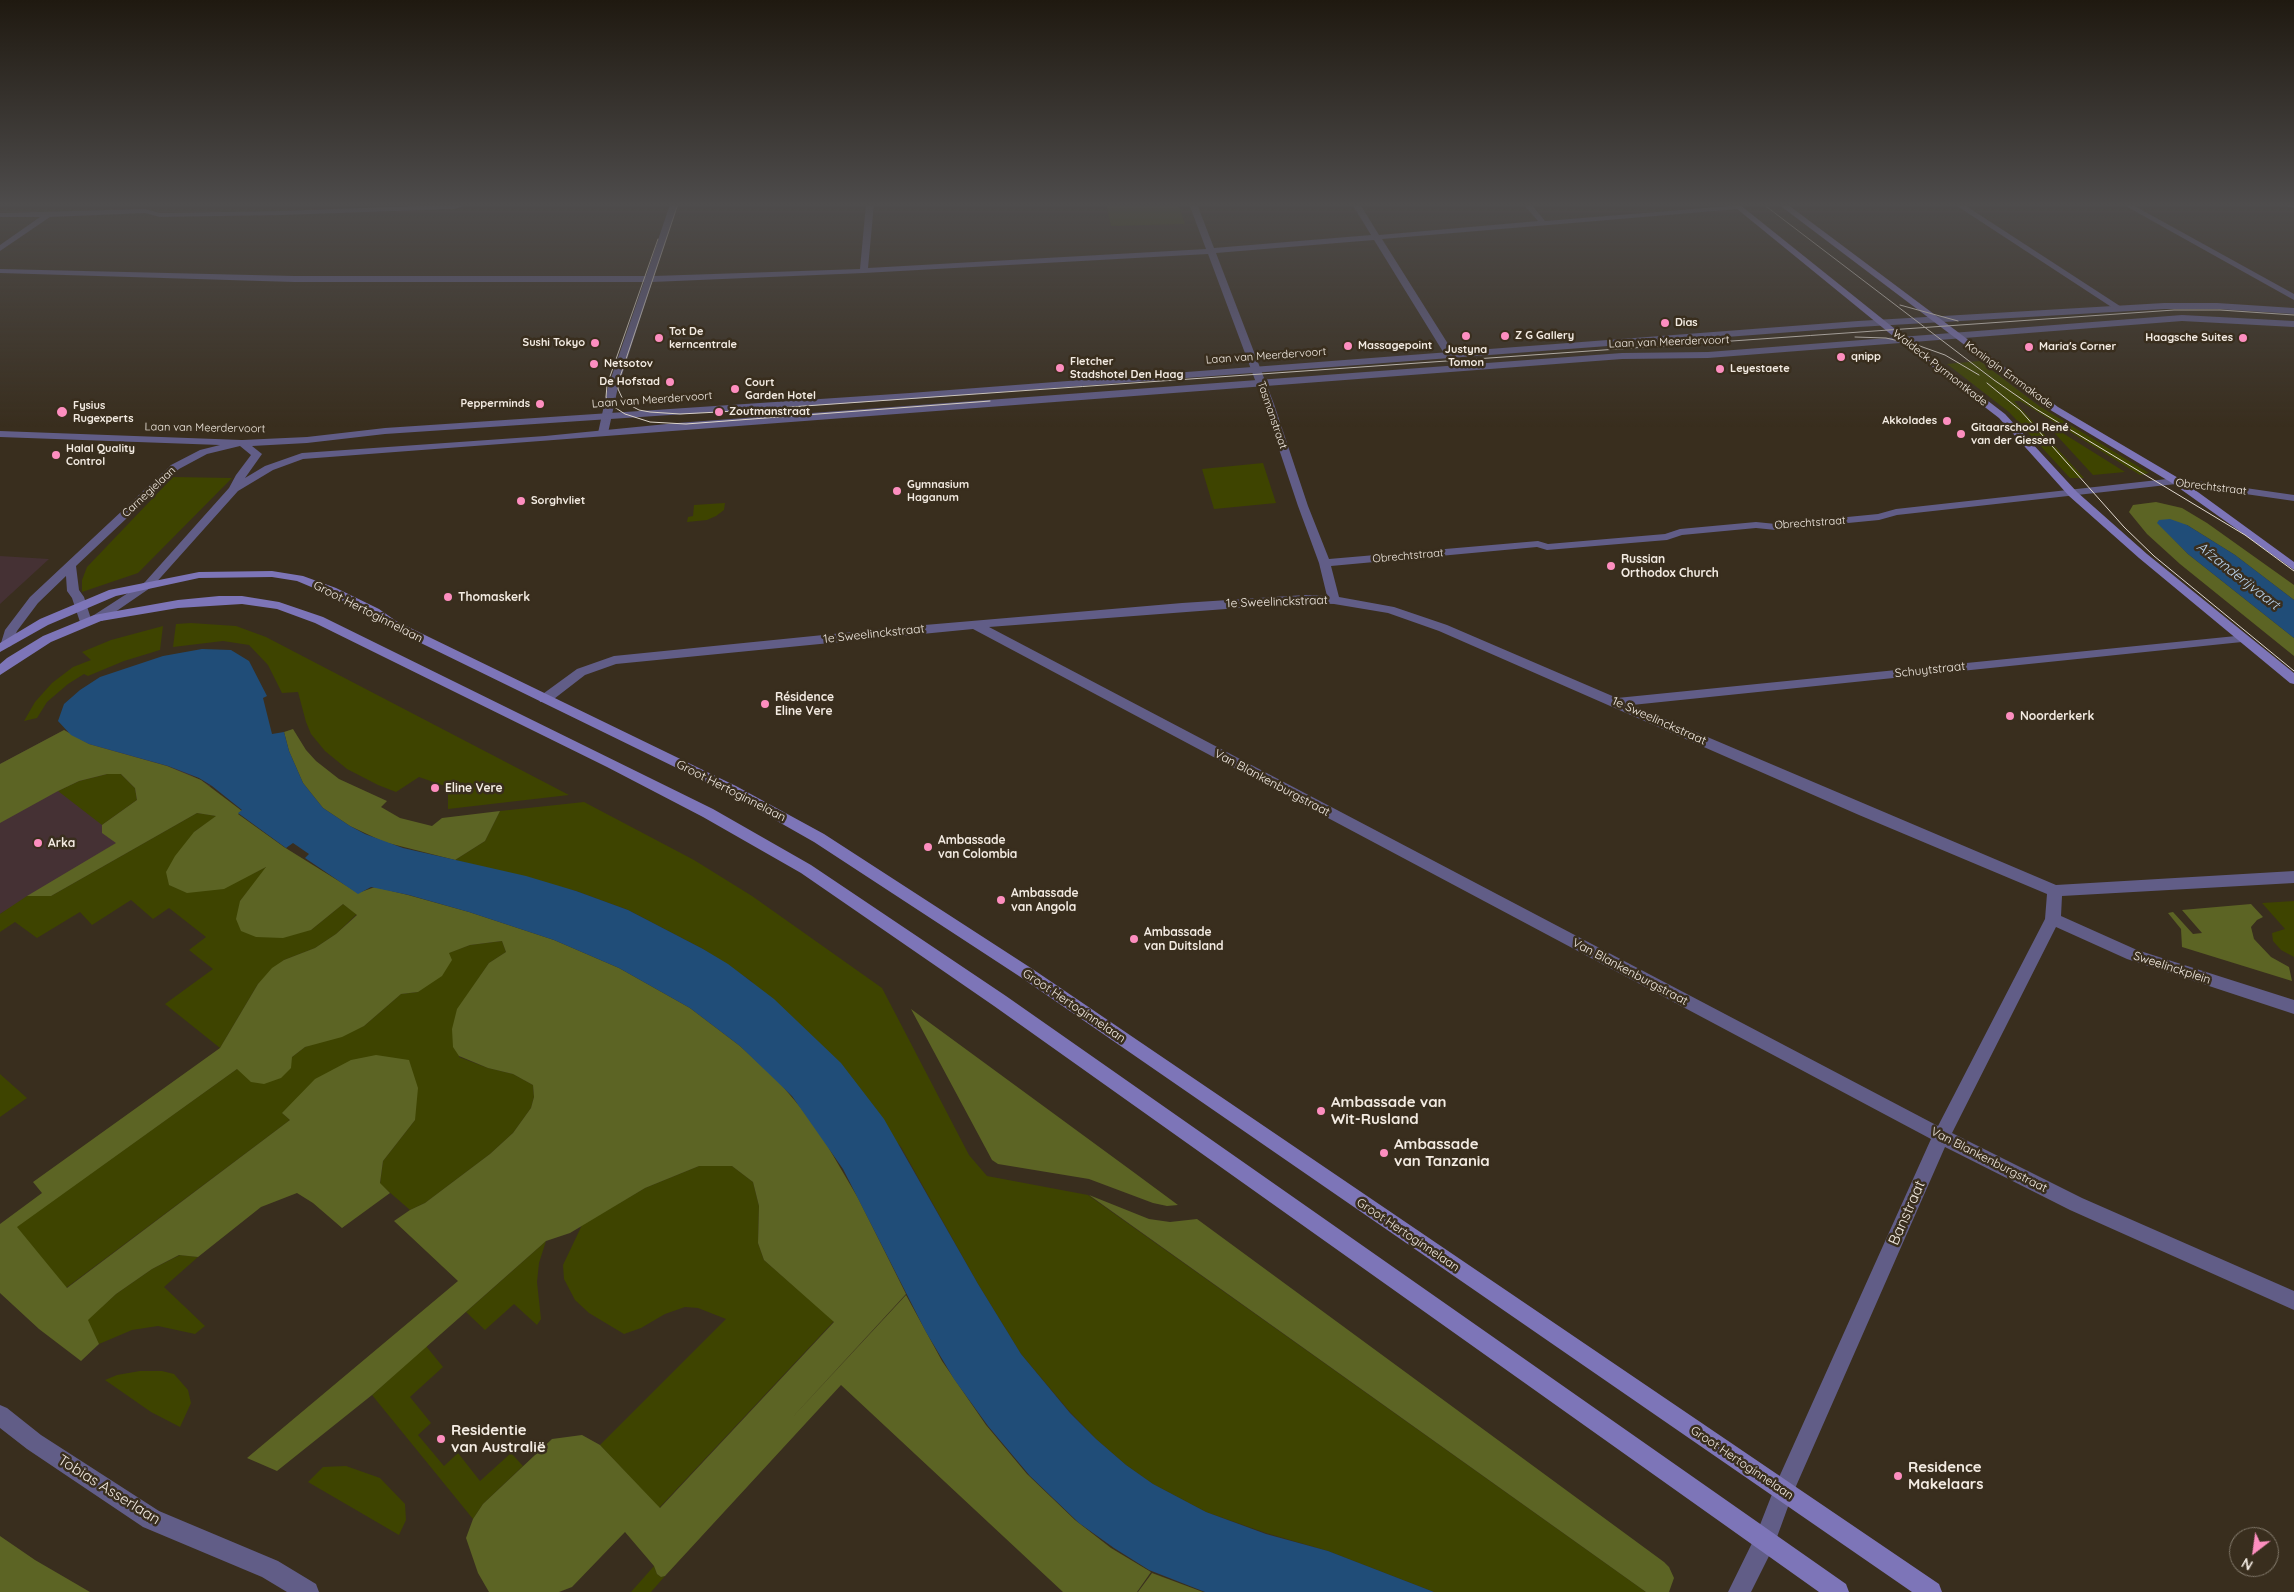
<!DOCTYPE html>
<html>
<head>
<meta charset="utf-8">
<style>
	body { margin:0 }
	#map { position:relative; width:2294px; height:1592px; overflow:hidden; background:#392e1e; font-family:Quicksand,sans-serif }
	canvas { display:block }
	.north { position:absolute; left:2229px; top:1527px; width:50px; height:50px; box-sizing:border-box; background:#392e1e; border:1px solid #837a6c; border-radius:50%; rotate:210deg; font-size:14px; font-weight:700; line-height:20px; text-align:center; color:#f3ebe2 }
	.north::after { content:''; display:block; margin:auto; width:18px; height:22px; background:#fd8ebf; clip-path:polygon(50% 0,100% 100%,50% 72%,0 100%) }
</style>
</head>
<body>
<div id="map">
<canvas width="2294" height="1592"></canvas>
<div class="north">N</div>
</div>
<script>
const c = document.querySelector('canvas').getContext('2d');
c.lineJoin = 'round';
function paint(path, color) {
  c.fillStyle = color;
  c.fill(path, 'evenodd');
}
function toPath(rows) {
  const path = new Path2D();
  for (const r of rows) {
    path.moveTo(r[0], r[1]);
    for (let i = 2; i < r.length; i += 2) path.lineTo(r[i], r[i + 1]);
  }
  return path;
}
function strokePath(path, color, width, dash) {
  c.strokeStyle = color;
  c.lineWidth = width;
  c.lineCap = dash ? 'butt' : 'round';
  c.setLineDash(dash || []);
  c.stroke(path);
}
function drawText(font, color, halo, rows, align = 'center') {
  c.font = font + ' Quicksand,sans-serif';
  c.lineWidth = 5;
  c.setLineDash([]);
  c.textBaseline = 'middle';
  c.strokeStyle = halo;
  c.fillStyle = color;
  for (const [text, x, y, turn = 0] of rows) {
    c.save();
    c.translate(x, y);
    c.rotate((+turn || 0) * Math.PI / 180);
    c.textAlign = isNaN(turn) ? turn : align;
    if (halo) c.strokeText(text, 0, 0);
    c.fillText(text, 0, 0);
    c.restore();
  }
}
paint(toPath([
	[0,556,49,559,0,604],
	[64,730,89,743,168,766,191,775,211,786,0,914,0,764]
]), '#453134');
paint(toPath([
	[1106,204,1178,204,1185,224,1111,226],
	[1980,361,2039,406,2149,473,2140,475,2020,401,2014,401,2084,478,2070,478,2009,412,1947,364],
	[2049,427,2053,427,2125,472,2093,475],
	[1263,463,1276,503,1214,509,1202,469],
	[173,477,232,478,138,573,82,592,82,580,87,567],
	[725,503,724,510,716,516,707,520,687,522,688,517,693,516,694,505],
	[191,623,236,626,266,637,569,795,448,809,448,787,419,777,396,792,378,785,347,769,325,751,311,734,306,722,298,692,282,693,268,665,249,645,223,641,173,647,176,624],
	[163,626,160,650,124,661,88,676,84,674,68,684,47,702,37,718,24,721,35,702,52,683,73,667,91,660,82,652,111,640],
	[107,774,121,774,135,788,137,800,102,825,58,791,79,781],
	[584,802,694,860,752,896,882,988,969,1155,987,1176,1088,1195,1646,1592,1434,1592,1328,1551,1266,1533,1206,1512,1153,1484,1126,1465,1096,1439,1070,1412,1021,1354,978,1284,901,1147,751,981,703,949,628,910,576,891,455,860,485,841,500,811],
	[197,813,217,816,194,832,252,874,268,866,240,901,311,930,343,904,357,914,336,934,315,948,284,960,258,984,220,1048,165,1004,213,969,189,950,206,937,169,908,153,919,131,900,92,925,80,912,37,938,15,922,0,932,0,914,27,896,51,896],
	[2294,901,2294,957,2281,950,2273,941,2272,933,2285,929,2262,903],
	[502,941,506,952,489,963,458,1009,459,1057,488,1068,513,1074,533,1085,534,1097,531,1108,513,1133,490,1154,425,1203,410,1210,380,1184,383,1161,415,1120,282,1113,290,1120,66,1288,16,1227,237,1069,292,1057,305,1047,364,1026,401,994,418,992,448,953,470,945],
	[0,1074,27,1098,0,1117],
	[699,1166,732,1166,753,1182,759,1206,758,1243,764,1260,834,1321,659,1508,600,1445,726,1319,698,1308,685,1307,665,1314,641,1328,624,1334,589,1313,575,1300,564,1279,563,1265,582,1225,645,1188],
	[546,1241,539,1263,537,1282,541,1319,537,1325,514,1304,485,1330,466,1312],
	[180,1255,198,1257,164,1287,205,1326,195,1334,158,1326,132,1330,99,1344,87,1320,116,1294,152,1269],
	[426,1346,443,1367,410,1397,431,1423,418,1435,444,1466,458,1453,480,1481,511,1453,523,1466,483,1504,473,1519,372,1395],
	[140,1371,162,1371,174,1374,188,1390,191,1403,180,1427,151,1412,105,1380,117,1375],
	[346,1466,380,1478,405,1504,406,1520,399,1535,308,1482,323,1467],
	[654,1566,657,1574,661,1577,665,1576,651,1592,631,1592]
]), '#3e4400');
paint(toPath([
	[2156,502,2182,508,2207,523,2294,585,2294,600,2235,555,2187,525,2158,523,2188,554,2294,638,2294,656,2180,564,2147,534,2129,512,2133,505],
	[293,729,306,750,316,761,339,779,387,801,381,807,400,818,432,826,442,818,500,811,485,841,455,860,384,842,350,826,323,808,303,783,289,751,284,732],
	[64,730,89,744,167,766,201,780,242,811,238,814,284,847,358,893,375,887,408,895,469,912,554,940,619,968,690,1008,740,1046,779,1082,801,1108,824,1140,858,1198,906,1294,789,1421,906,1295,942,1361,986,1425,1027,1474,1075,1520,1111,1548,1151,1572,1137,1592,1063,1592,841,1385,665,1576,661,1577,657,1574,654,1566,625,1532,572,1587,559,1592,489,1592,478,1573,466,1538,473,1519,483,1504,552,1439,582,1435,600,1445,660,1508,834,1322,764,1260,758,1243,759,1206,753,1182,732,1166,699,1166,645,1188,570,1233,546,1241,372,1395,277,1471,247,1458,458,1281,394,1221,410,1210,425,1203,490,1154,513,1133,531,1108,534,1097,533,1085,513,1074,488,1068,459,1056,453,1047,452,1029,457,1009,489,963,506,952,502,941,470,945,449,953,452,960,442,976,418,992,401,994,364,1026,342,1037,305,1047,292,1057,291,1068,281,1078,264,1084,251,1082,237,1069,17,1227,67,1288,290,1120,282,1113,315,1079,351,1060,376,1055,409,1060,418,1088,415,1120,383,1161,380,1183,390,1193,342,1228,313,1203,297,1193,261,1207,198,1257,179,1255,152,1269,116,1294,88,1320,99,1344,81,1361,39,1329,0,1293,0,1224,42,1193,33,1182,220,1048,258,984,272,968,284,960,315,948,336,934,357,915,343,904,311,930,283,938,256,937,241,931,236,919,240,901,266,867,224,889,187,893,169,885,166,872,175,856,194,832,216,816,197,813,51,896,27,896,116,843,102,833,102,825,137,800,135,788,121,774,107,774,79,781,58,791,0,823,0,764],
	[2251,904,2263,917,2257,920,2251,927,2254,939,2271,957,2289,967,2292,981,2182,947,2181,929,2168,913,2173,912,2193,934,2202,933,2182,910],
	[911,1009,1132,1171,1178,1205,1167,1206,1153,1203,1089,1179,998,1164,992,1160],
	[1089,1195,1149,1219,1170,1222,1197,1219,1664,1562,1669,1567,1674,1578,1669,1592,1646,1592],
	[0,1536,35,1560,90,1592,0,1592],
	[1152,1573,1203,1592,1138,1592]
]), '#5c6424');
paint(toPath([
	[2170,519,2187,525,2235,555,2294,600,2294,638,2188,554,2157,523,2159,520],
	[202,649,231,650,249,661,267,696,263,698,272,734,284,732,289,751,303,783,323,808,350,826,365,834,403,848,526,876,576,891,628,910,703,949,728,964,774,999,841,1063,884,1119,978,1284,1021,1354,1070,1413,1096,1439,1126,1465,1153,1484,1206,1512,1266,1534,1328,1551,1434,1592,1205,1592,1149,1570,1114,1548,1079,1523,1030,1476,988,1426,954,1379,926,1332,843,1169,792,1096,740,1046,690,1008,619,968,554,940,469,912,409,895,371,887,358,894,305,858,309,854,293,843,286,848,238,813,242,810,212,786,199,778,168,766,89,744,71,735,58,721,64,704,80,690,100,677,163,656]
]), '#204d78');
paint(toPath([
	[472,204,454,209,281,215,160,217,145,213,50,217,0,251,0,245,40,217,0,217,0,213,145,209,160,213,281,211,472,204],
	[670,204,678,204,654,276,860,269,866,204,874,204,868,268,1206,249,1189,204,1197,204,1214,248,1371,235,1352,204,1360,204,1379,235,1538,221,1523,204,1531,204,1545,221,1742,205,1742,209,1739,209,1382,239,1455,355,1450,358,1445,355,1374,240,1216,253,1274,404,1308,506,1329,559,1538,541,1548,544,1665,534,1680,529,1756,522,1776,524,1878,514,1896,509,2176,478,2294,495,2294,501,2176,484,1897,515,1879,520,1776,530,1756,528,1682,535,1667,540,1547,550,1537,547,1331,566,1339,597,1394,607,1447,625,1617,698,2246,635,2248,638,2242,642,1632,705,2056,885,2294,871,2294,883,2062,896,2061,916,2137,950,2294,1000,2294,1014,2127,959,2056,927,1952,1133,2082,1198,2294,1291,2294,1310,2070,1210,1945,1147,1793,1493,1773,1548,1751,1592,1728,1592,1756,1535,1776,1484,1931,1139,973,629,616,664,585,675,550,702,540,702,539,699,540,696,577,669,614,656,913,626,1182,603,1305,595,1327,596,1319,563,1298,506,1264,404,1208,254,864,273,652,282,618,387,608,433,603,436,598,433,608,387,644,282,294,282,0,273,0,269,294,276,646,276,670,204],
	[1305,603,1334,604,1388,613,1439,631,1859,815,2047,894,2045,919,1938,1126,989,627,1305,603],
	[1954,204,1963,204,2123,308,2116,310,1954,204],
	[2122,204,2131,204,2294,294,2294,300,2122,204],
	[2285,204,2294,204,2294,208,2286,206,2285,204],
	[0,1405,7,1408,41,1435,159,1511,278,1561,316,1584,319,1592,287,1592,262,1577,143,1527,27,1449,0,1428,0,1405]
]), '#615d87');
paint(toPath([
	[2164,303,2217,303,2294,308,2294,314,2217,309,2164,309,1858,327,910,399,385,434,307,443,252,446,262,454,245,478,265,466,302,453,545,436,677,423,1622,353,1708,352,2182,315,2294,321,2294,327,2182,321,1708,358,1622,359,303,459,273,470,238,491,153,586,102,621,94,621,92,618,94,615,145,582,229,488,236,475,251,455,240,446,207,454,179,469,76,566,79,590,84,597,92,622,90,625,86,626,80,622,72,598,67,591,66,576,38,603,17,631,11,646,7,647,1,643,5,630,30,597,171,465,200,450,220,445,0,437,0,431,242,440,307,437,385,428,910,393,1858,321,2164,303]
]), '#615d87');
paint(toPath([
	[1731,204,1739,204,1905,337,2005,414,2077,492,2147,554,2294,673,2294,684,2290,683,2139,558,2069,496,1999,418,1899,341,1731,204],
	[1778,204,1787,204,2058,407,2180,479,2294,562,2294,570,2172,483,2052,411,1778,204],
	[272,571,303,576,336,588,379,609,396,621,736,786,824,834,1034,970,1939,1584,1942,1592,1912,1592,1022,978,814,842,726,792,388,627,371,615,328,594,297,581,272,577,199,578,116,596,48,625,0,652,0,643,40,619,109,590,199,572,272,571],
	[219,596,242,596,279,602,323,617,713,809,811,865,1006,996,1846,1584,1849,1592,1819,1592,994,1006,801,873,703,817,607,767,315,623,277,609,242,604,178,608,101,621,51,642,0,675,0,664,7,658,43,636,94,615,178,600,219,596]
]), '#7d75b8');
strokePath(toPath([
	[678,204,619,380,618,389,624,402,639,410,650,412,680,414,719,412,2174,310,2220,310,2294,315],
	[1763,204,1994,380,2036,409,2245,535,2294,571],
	[658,239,607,385,606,397,608,403,625,414,650,422,686,424,990,401],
	[1900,305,1958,321],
	[1855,337,1886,338,1917,345,1945,355,1979,375],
	[1987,383,2020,410,2124,527,2154,556,2294,671]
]), '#e0d8ce', 1);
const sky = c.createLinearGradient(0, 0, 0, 427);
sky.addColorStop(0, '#1f1910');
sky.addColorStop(0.48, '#4e4c4c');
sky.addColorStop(1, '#4e4c4c00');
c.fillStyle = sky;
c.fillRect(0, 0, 2294, 427);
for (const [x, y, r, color] of [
	[1665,323,5,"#fd8ebf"],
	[1466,336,5,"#fd8ebf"],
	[1505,336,5,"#fd8ebf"],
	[659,338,5,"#fd8ebf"],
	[2243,338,5,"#fd8ebf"],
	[595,343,5,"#fd8ebf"],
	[1348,346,5,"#fd8ebf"],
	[2029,347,5,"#fd8ebf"],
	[1841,357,5,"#fd8ebf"],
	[594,364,5,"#fd8ebf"],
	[1060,368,5,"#fd8ebf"],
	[1720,369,5,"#fd8ebf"],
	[670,382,5,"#fd8ebf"],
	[735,389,5,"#fd8ebf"],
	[540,404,5,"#fd8ebf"],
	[62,412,6,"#fd8ebf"],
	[719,412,5,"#fd8ebf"],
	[1947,421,5,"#fd8ebf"],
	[1961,434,5,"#fd8ebf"],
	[56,455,5,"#fd8ebf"],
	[897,491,5,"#fd8ebf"],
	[521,501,5,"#fd8ebf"],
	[1611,566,5,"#fd8ebf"],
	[448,597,5,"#fd8ebf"],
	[765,704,5,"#fd8ebf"],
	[2010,716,5,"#fd8ebf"],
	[435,788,5,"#fd8ebf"],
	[38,843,5,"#fd8ebf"],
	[928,847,5,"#fd8ebf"],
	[1001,900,5,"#fd8ebf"],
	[1134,939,5,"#fd8ebf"],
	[1321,1111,5,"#fd8ebf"],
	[1384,1153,5,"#fd8ebf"],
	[441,1439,5,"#fd8ebf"],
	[1898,1476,5,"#fd8ebf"]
]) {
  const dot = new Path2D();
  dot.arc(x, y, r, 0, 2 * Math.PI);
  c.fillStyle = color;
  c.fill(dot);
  strokePath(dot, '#392e1e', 2);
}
drawText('bold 11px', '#f3ebe2', '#392e1e', [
	["Dias",1675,323],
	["Tot De",669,332],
	["kerncentrale",669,345],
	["Z G Gallery",1515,336],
	["Haagsche Suites",2233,338,"right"],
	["Sushi Tokyo",585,343,"right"],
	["Massagepoint",1358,346],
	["Maria's Corner",2039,347],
	["Justyna",1466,350,"center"],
	["Tomon",1466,363,"center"],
	["qnipp",1851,357],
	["Fletcher",1070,362],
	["Stadshotel Den Haag",1070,375],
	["Netsotov",604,364],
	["Leyestaete",1730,369],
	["De Hofstad",660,382,"right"],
	["Court",745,383],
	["Garden Hotel",745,396],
	["Pepperminds",530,404,"right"],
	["Fysius",73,406],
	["Rugexperts",73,419],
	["Zoutmanstraat",729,412],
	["Akkolades",1937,421,"right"],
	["Gitaarschool René",1971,428],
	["van der Giessen",1971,441],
	["Halal Quality",66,449],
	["Control",66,462],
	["Gymnasium",907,485],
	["Haganum",907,498],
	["Sorghvliet",531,501]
], 'left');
drawText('11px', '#f3ebe2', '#392e1e', [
	["Laan van Meerdervoort",1669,342,-2],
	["Laan van Meerdervoort",1266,356,-4],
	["Waldeck Pyrmontkade",1940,368,38],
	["Koningin Emmakade",2009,375,36],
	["Laan van Meerdervoort",652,400,-4],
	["Tasmanstraat",1272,415,71],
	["Laan van Meerdervoort",205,428,1],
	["Obrechtstraat",2211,487,7],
	["Carnegielaan",149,492,-43],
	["Obrechtstraat",1810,523,-4],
	["Obrechtstraat",1408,556,-5]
]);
drawText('bold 12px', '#f3ebe2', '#392e1e', [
	["Russian",1621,559],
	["Orthodox Church",1621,573],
	["Thomaskerk",458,597],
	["Résidence",775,697],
	["Eline Vere",775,711],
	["Noorderkerk",2020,716],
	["Eline Vere",445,788],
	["Ambassade",938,840],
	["van Colombia",938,854],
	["Arka",48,843],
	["Ambassade",1011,893],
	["van Angola",1011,907],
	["Ambassade",1144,932],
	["van Duitsland",1144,946]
], 'left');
drawText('12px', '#f3ebe2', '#392e1e', [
	["1e Sweelinckstraat",1277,602,-2],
	["Groot Hertoginnelaan",368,612,27],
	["1e Sweelinckstraat",874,634,-6],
	["Schuytstraat",1930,670,-6],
	["1e Sweelinckstraat",1659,721,24],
	["Van Blankenburgstraat",1272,783,28],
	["Groot Hertoginnelaan",731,791,27],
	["Sweelinckplein",2172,968,18],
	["Van Blankenburgstraat",1630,972,28],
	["Groot Hertoginnelaan",1074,1006,34],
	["Van Blankenburgstraat",1989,1160,27],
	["Groot Hertoginnelaan",1408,1235,34],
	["Groot Hertoginnelaan",1742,1463,34]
]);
drawText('italic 14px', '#bcd6f1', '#392e1e', [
	["Afzanderijvaart",2238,576,38]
]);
drawText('bold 15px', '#f3ebe2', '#392e1e', [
	["Ambassade van",1331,1102],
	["Wit-Rusland",1331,1119],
	["Ambassade",1394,1144],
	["van Tanzania",1394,1161],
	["Residentie",451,1430],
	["van Australië",451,1447],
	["Residence",1908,1467],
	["Makelaars",1908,1484]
], 'left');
drawText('15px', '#f3ebe2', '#392e1e', [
	["Banstraat",1907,1213,-66],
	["Tobias Asserlaan",109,1490,32]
]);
</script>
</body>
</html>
